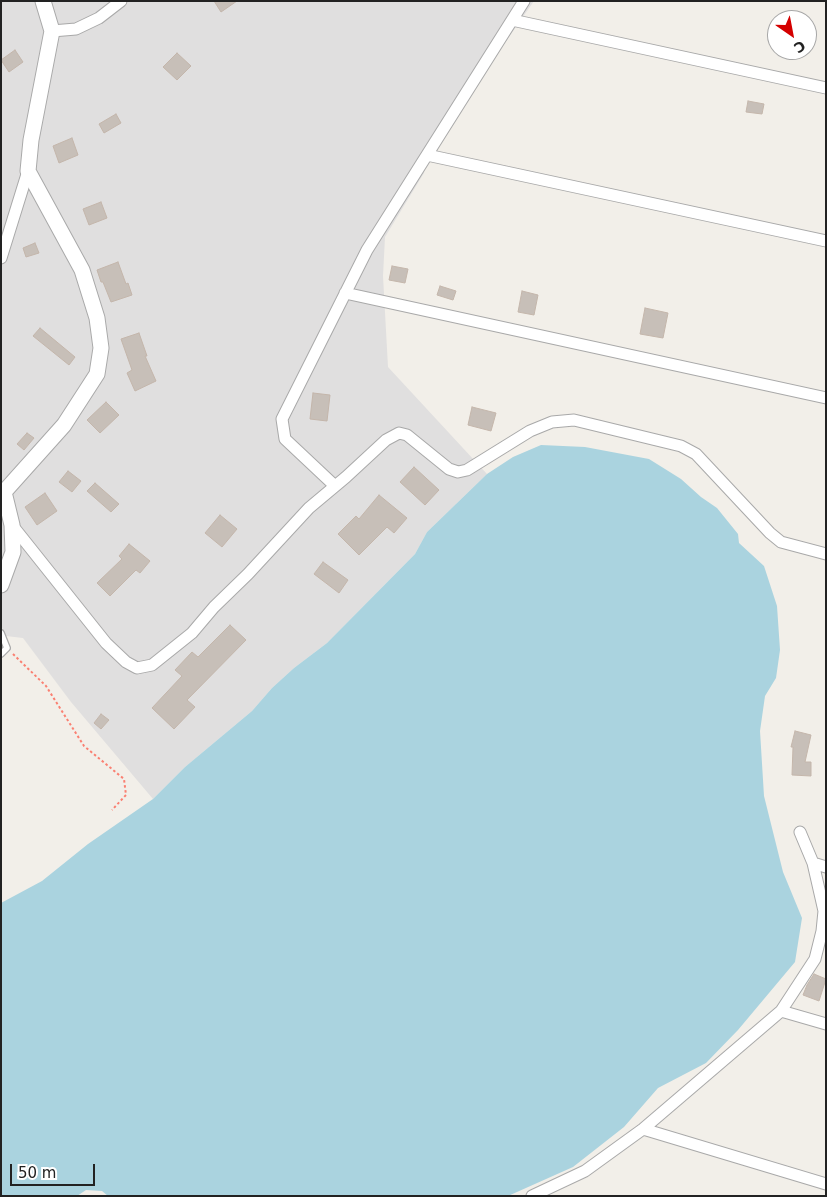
<!DOCTYPE html>
<html>
<head>
<meta charset="utf-8">
<style>
	body { margin:0 }
	#map { position:relative; width:827px; height:1197px; overflow:hidden; background:#f2efe9; font-family:"DejaVu Sans",sans-serif }
	canvas { display:block }
	.frame { position:absolute; inset:0; border:2px solid #222; pointer-events:none }
	.north { position:absolute; left:767px; top:10px; width:50px; height:50px; box-sizing:border-box; background:#fff; border:1px solid #a7a7a7; border-radius:50%; rotate:147deg; font-size:14px; font-weight:700; line-height:20px; text-align:center; color:#222 }
	.north::after { content:''; display:block; margin:auto; width:18px; height:22px; background:#d40000; clip-path:polygon(50% 0,100% 100%,50% 72%,0 100%) }
	.scale { position:absolute; left:10px; top:1164px; width:85px; height:22px; box-sizing:border-box; border:2px solid #222; border-top:0; padding-left:6px; font-size:15px; line-height:18px; white-space:nowrap; color:#222; -webkit-text-stroke:4px #fff; paint-order:stroke }
</style>
</head>
<body>
<div id="map">
<canvas width="827" height="1197"></canvas>
<div class="frame"></div>
<div class="north">С</div>
<div class="scale">50 m</div>
</div>
<script>
const c = document.querySelector('canvas').getContext('2d');
c.lineJoin = 'round';
function paint(path, color) {
  c.fillStyle = color;
  c.fill(path, 'evenodd');
}
function toPath(rows) {
  const path = new Path2D();
  for (const r of rows) {
    path.moveTo(r[0], r[1]);
    for (let i = 2; i < r.length; i += 2) path.lineTo(r[i], r[i + 1]);
  }
  return path;
}
function strokePath(path, color, width, dash) {
  c.strokeStyle = color;
  c.lineWidth = width;
  c.lineCap = dash ? 'butt' : 'round';
  c.setLineDash(dash || []);
  c.stroke(path);
}
paint(toPath([
	[1,1,534,1,427,155,424,173,385,237,383,276,388,367,487,474,427,532,415,554,327,643,294,668,272,688,252,711,185,767,153,799,71,702,23,638,6,636,1,626]
]), '#e0dfdf');
paint(toPath([
	[541,445,585,447,649,459,681,479,701,497,717,508,738,534,739,543,764,566,777,606,780,650,776,678,765,696,760,731,764,796,783,872,802,918,795,962,738,1030,706,1063,658,1088,624,1127,573,1167,508,1196,108,1196,102,1191,86,1190,77,1196,1,1196,1,903,42,881,88,844,153,799,185,767,252,711,272,688,294,668,327,643,415,554,427,532,487,474,513,457]
]), '#aad3df');
const building = toPath([
	[214,1,237,1,221,12,214,1],
	[15,50,23,62,9,72,1,60,15,50],
	[177,53,191,66,177,80,163,67,177,53],
	[748,101,764,104,762,114,746,112,748,101],
	[116,114,121,123,104,133,99,124,116,114],
	[72,138,78,155,59,163,53,146,72,138],
	[101,202,107,218,89,225,83,209,101,202],
	[35,243,39,253,26,257,23,248,35,243],
	[118,262,126,284,128,283,132,295,111,302,103,282,101,282,97,270,118,262],
	[392,266,408,269,405,283,389,280,392,266],
	[440,286,456,291,453,300,437,295,440,286],
	[522,291,538,295,534,315,518,312,522,291],
	[645,308,668,313,663,338,640,334,645,308],
	[40,328,75,357,69,365,33,336,40,328],
	[139,333,147,356,145,356,156,381,135,391,127,373,132,370,121,339,139,333],
	[313,393,330,395,327,421,310,419,313,393],
	[106,402,119,415,100,433,87,420,106,402],
	[472,407,496,413,491,431,468,425,472,407],
	[27,433,34,438,24,450,17,444,27,433],
	[414,467,439,490,425,505,400,482,414,467],
	[68,471,81,481,72,492,59,482,68,471],
	[95,483,119,504,111,512,87,491,95,483],
	[45,493,57,511,37,525,25,507,45,493],
	[379,495,407,518,394,533,387,527,359,555,338,534,356,516,359,519,379,495],
	[220,515,237,529,222,547,205,533,220,515],
	[129,544,150,561,140,573,136,570,110,596,97,583,122,559,119,556,129,544],
	[323,562,348,580,339,593,314,574,323,562],
	[230,625,246,640,187,700,195,707,174,729,152,708,182,676,175,670,192,652,198,657,230,625],
	[101,714,109,720,101,729,94,723,101,714],
	[795,731,811,735,805,762,811,762,811,776,792,775,793,747,791,747,795,731],
	[814,974,826,979,819,1001,803,995,807,985,814,974]
]);
paint(building, '#c7bfb8');
strokePath(building, '#c4b6ab', 1);
const service = toPath([
	[1,633,7,648,1,654]
]);
const minor = toPath([
	[512,20,826,88],
	[52,31,76,29,99,18,121,1],
	[427,155,826,241],
	[1,258,28,171],
	[345,293,826,398],
	[335,486,285,439,282,419,367,250,524,1],
	[12,525,106,643,126,662,137,668,152,665,192,633,214,607,248,574,309,508,346,477,386,440,399,433,407,435,449,469,458,472,467,470,530,431,552,422,574,420,681,446,696,454,770,533,781,542,826,554],
	[800,832,813,863,826,867],
	[781,1011,826,1024],
	[643,1129,826,1184],
	[532,1196,585,1171,643,1129,781,1011,815,959,822,931,824,911,813,863]
]);
const tertiary = toPath([
	[1,585,13,552,12,525,4,492,64,425,97,374,101,348,97,318,82,270,28,171,31,140,52,31,43,1]
]);
strokePath(service, '#a9a9a9', 8);
strokePath(minor, '#a9a9a9', 13);
strokePath(tertiary, '#a9a9a9', 17);
strokePath(toPath([
	[13,654,46,686,84,746,124,779,126,795,112,810]
]), '#fa8072', 2, [2.5, 2.5]);
strokePath(service, '#fff', 5.5);
strokePath(minor, '#fff', 11);
strokePath(tertiary, '#fff', 15);
</script>
</body>
</html>
